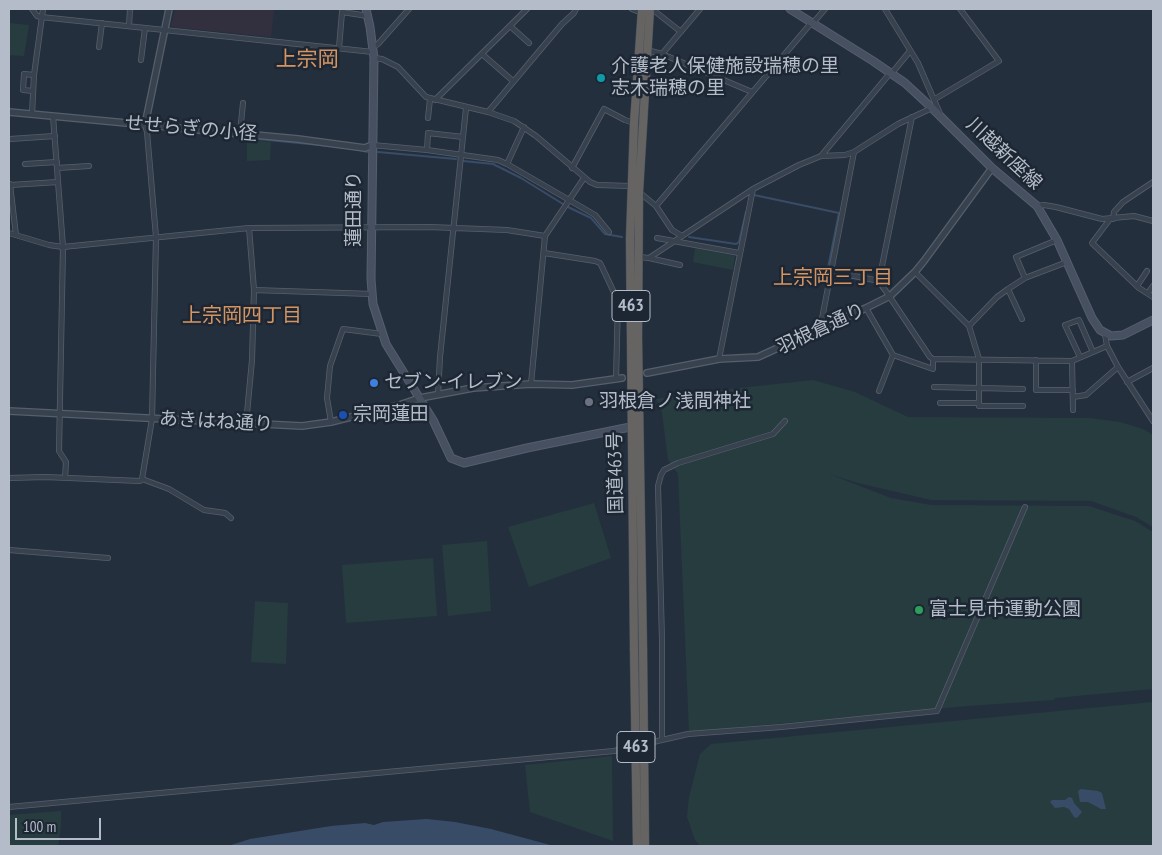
<!DOCTYPE html>
<html>
<head>
<meta charset="utf-8">
<style>
	body { margin:0 }
	#map { position:relative; width:1162px; height:855px; overflow:hidden; background:#242f3e; font-family:"PT Sans Narrow",sans-serif }
	canvas { display:block }
	.frame { position:absolute; inset:0; border:10px solid #b4bcc9; pointer-events:none }
	.scale { position:absolute; left:15px; top:818px; width:86px; height:22px; box-sizing:border-box; border:2px solid #b4bcc9; border-top:0; padding-left:6px; font-size:15px; line-height:18px; white-space:nowrap; color:#b4bcc9; -webkit-text-stroke:4px #1d2633; paint-order:stroke }
</style>
</head>
<body>
<div id="map">
<canvas width="1162" height="855"></canvas>
<div class="frame"></div>
<div class="scale">100 m</div>
</div>
<script>
const c = document.querySelector('canvas').getContext('2d');
c.lineJoin = 'round';
function paint(path, color) {
  c.fillStyle = color;
  c.fill(path, 'evenodd');
}
function toPath(rows) {
  const path = new Path2D();
  for (const r of rows) {
    path.moveTo(r[0], r[1]);
    for (let i = 2; i < r.length; i += 2) path.lineTo(r[i], r[i + 1]);
  }
  return path;
}
function strokePath(path, color, width, dash) {
  c.strokeStyle = color;
  c.lineWidth = width;
  c.lineCap = dash ? 'butt' : 'round';
  c.setLineDash(dash || []);
  c.stroke(path);
}
function drawText(font, color, halo, rows, align = 'center') {
  c.font = font + ' "PT Sans Narrow","Noto Sans JP",sans-serif';
  c.lineWidth = 5;
  c.setLineDash([]);
  c.textBaseline = 'middle';
  c.strokeStyle = halo;
  c.fillStyle = color;
  for (const [text, x, y, turn = 0] of rows) {
    c.save();
    c.translate(x, y);
    c.rotate((+turn || 0) * Math.PI / 180);
    c.textAlign = isNaN(turn) ? turn : align;
    if (halo) c.strokeText(text, 0, 0);
    c.fillText(text, 0, 0);
    c.restore();
  }
}
paint(toPath([
	[175,9,274,9,271,37,173,27,171,26]
]), '#32303f');
paint(toPath([
	[9,23,29,25,24,56,9,55],
	[247,140,271,142,270,160,247,161],
	[695,248,735,256,733,270,693,262],
	[813,380,855,392,908,417,1090,418,1120,422,1143,429,1153,435,1153,527,1136,517,1091,501,931,500,858,483,829,474,891,498,931,505,1089,506,1135,521,1153,532,1153,689,1055,698,1054,700,968,706,689,732,678,474,668,460,662,413,656,399,702,392],
	[594,503,611,558,529,587,508,527],
	[487,541,491,611,448,616,442,545],
	[433,558,437,616,346,623,342,565],
	[255,601,288,603,286,664,251,662],
	[1153,702,1153,846,700,846,695,840,687,817,689,797,700,754,711,744],
	[612,756,613,841,530,812,525,765],
	[61,811,61,827,58,846,9,846,9,815]
]), '#263c3f');
paint(toPath([
	[1081,789,1098,791,1102,793,1106,809,1101,809,1088,802,1080,802,1078,791],
	[1069,797,1072,798,1074,803,1082,812,1077,818,1074,817,1069,809,1064,807,1055,808,1050,802,1052,800,1065,800],
	[427,819,455,822,491,829,554,846,228,846,250,839,331,826,365,823,374,825,383,822]
]), '#394c67');
strokePath(toPath([
	[176,131,340,147],
	[360,150,367,152],
	[378,152,456,159],
	[463,161,493,164,521,178,563,204],
	[754,195,839,213,827,273,868,281],
	[568,207,591,218,605,234,622,237],
	[689,237,736,244,739,242,746,212],
	[877,283,883,291]
]), '#394c67', 2);
const minor = toPath([
	[32,9,37,16,41,17,373,52],
	[632,9,642,13],
	[652,9,681,32],
	[885,9,918,63,941,116],
	[813,23,825,9],
	[129,26,130,9],
	[510,26,529,43],
	[99,47,102,23],
	[373,47,378,44,409,9],
	[339,48,342,12,368,16],
	[647,50,662,54,752,92],
	[482,54,513,81],
	[662,54,700,9],
	[374,58,382,59,398,67,426,97,488,112,514,121,536,136,590,182,597,185,631,186],
	[141,60,145,28],
	[892,73,910,51],
	[33,91,23,90,24,74,34,75],
	[935,99,999,61,960,9],
	[435,100,527,9],
	[488,112,562,24,574,13,576,9],
	[32,114,34,75,43,9],
	[53,116,63,247,59,451,66,462,65,478],
	[912,117,879,281,930,357,933,359,1072,361,1107,346],
	[428,118,430,99],
	[240,133,243,103],
	[10,139,55,136],
	[372,145,427,150,498,160,507,164,595,215,609,232],
	[427,150,428,133,463,137],
	[821,156,891,72],
	[25,164,57,162],
	[507,164,524,127],
	[57,168,89,166],
	[572,168,604,109,625,120,634,123],
	[10,184,16,235],
	[10,185,58,182],
	[639,192,656,206,672,230,682,236],
	[656,206,812,22],
	[1037,206,1044,205,1056,207,1102,219,1134,216,1153,221],
	[1110,219,1092,243,1139,288,1153,297],
	[1113,219,1114,212,1123,202,1153,182],
	[9,233,49,245,63,247,249,228,429,227,507,230,545,236],
	[657,238,739,253],
	[544,253,595,261,600,263,602,267,618,301,616,379],
	[639,257,649,258,753,189,799,165,821,156,845,155,854,152,898,124,932,108],
	[649,258,680,265],
	[831,271,879,281],
	[915,272,969,326,979,359,979,403],
	[1025,278,1016,257,1057,240],
	[1137,286,1147,271],
	[1008,289,1022,319],
	[254,290,372,294],
	[1148,293,1153,286],
	[866,308,893,355,933,369,933,359],
	[969,326,997,297,1008,289,1025,278,1067,262],
	[820,329,854,152],
	[1105,334,1107,346,1118,367,1153,421],
	[1080,357,1065,325,1079,320,1093,352],
	[719,359,753,189],
	[1036,360,1036,390,1073,390],
	[1072,361,1073,410],
	[1127,382,1153,368],
	[531,384,545,236,584,178],
	[934,387,1023,389],
	[879,391,893,355],
	[438,395,440,357,466,108],
	[1073,397,1086,395,1118,367],
	[940,403,979,403,979,406,1023,406],
	[331,422,327,398,330,366,343,329,382,334],
	[246,424,252,360,254,290,249,228],
	[9,478,45,477,140,481,142,479,169,489,204,510,225,513,231,518],
	[142,479,152,419,156,237,147,132,145,125],
	[9,550,108,558],
	[662,740,662,641,658,486,661,475,664,470,678,463,773,434,785,421],
	[9,807,614,751,688,734,781,727,937,711,1025,507]
]);
const tertiary = toPath([
	[9,112,298,139,365,148,372,145],
	[145,125,169,9],
	[647,373,719,359,758,357,866,308,890,296,915,272,924,261,992,168],
	[9,411,302,426,331,422,399,405,420,398,473,388,531,384,572,385,622,378]
]);
const secondary = toPath([
	[366,9,370,27,374,58,371,279,373,304,386,344,433,420,451,458,464,463,527,448,635,426],
	[790,9,873,61,905,83,932,108,992,168,1037,206,1057,240,1092,318,1100,330,1111,336,1123,335,1153,320]
]);
const trunk = toPath([
	[634,648,630,239,634,123,642,9],
	[643,649,638,338,639,192,650,9]
]);
strokePath(minor, '#565f6c', 6);
strokePath(tertiary, '#565f6c', 8);
strokePath(secondary, '#565f6c', 9);
strokePath(trunk, '#434c59', 9);
strokePath(minor, '#38414e', 4.5);
strokePath(tertiary, '#38414e', 5.5);
strokePath(secondary, '#465061', 7);
strokePath(trunk, '#656462', 8);
const trunkBridge = toPath([
	[634,648,637,846],
	[643,649,645,846]
]);
strokePath(trunkBridge, '#434c59', 9, []);
strokePath(trunkBridge, '#656462', 8);
for (const [x, y, r, color] of [
	[601,78,5,"#0f9aa8"],
	[374,383,5,"#3f7fe0"],
	[589,402,5,"#6b7280"],
	[343,415,5,"#1a4fb4"],
	[919,610,5,"#2e9e5b"]
]) {
  const dot = new Path2D();
  dot.arc(x, y, r, 0, 2 * Math.PI);
  c.fillStyle = color;
  c.fill(dot);
  strokePath(dot, '#1d2633', 2);
}
for (const [x, y, w] of [
	[631,306,38],
	[636,747,38]
]) {
  const box = new Path2D();
  box.roundRect(x - w / 2, y - 15.5, w, 31, 4);
  c.fillStyle = '#1d2633';
  c.fill(box);
  strokePath(box, '#b4bcc9', 1);
}
drawText('bold 18px', '#b4bcc9', null, [
	["463",631,306],
	["463",636,747]
]);
drawText('19px', '#b4bcc9', '#1d2633', [
	["介護老人保健施設瑞穂の里",611,67],
	["志木瑞穂の里",611,89],
	["セブン-イレブン",384,383],
	["羽根倉ノ浅間神社",599,402],
	["宗岡蓮田",353,415],
	["富士見市運動公園",929,610]
], 'left');
drawText('19px', '#b4bcc9', '#1d2633', [
	["せせらぎの小径",191,129,5],
	["川越新座線",1004,154,43],
	["蓮田通り",355,209,-90],
	["羽根倉通り",821,329,-25],
	["あきはね通り",216,422,3],
	["国道463号",616,473,-91]
]);
drawText('20px', '#d59563', '#1d2633', [
	["上宗岡三丁目",833,278],
	["上宗岡四丁目",242,316]
]);
drawText('21px', '#d59563', '#1d2633', [
	["上宗岡",307,60]
]);
</script>
</body>
</html>
